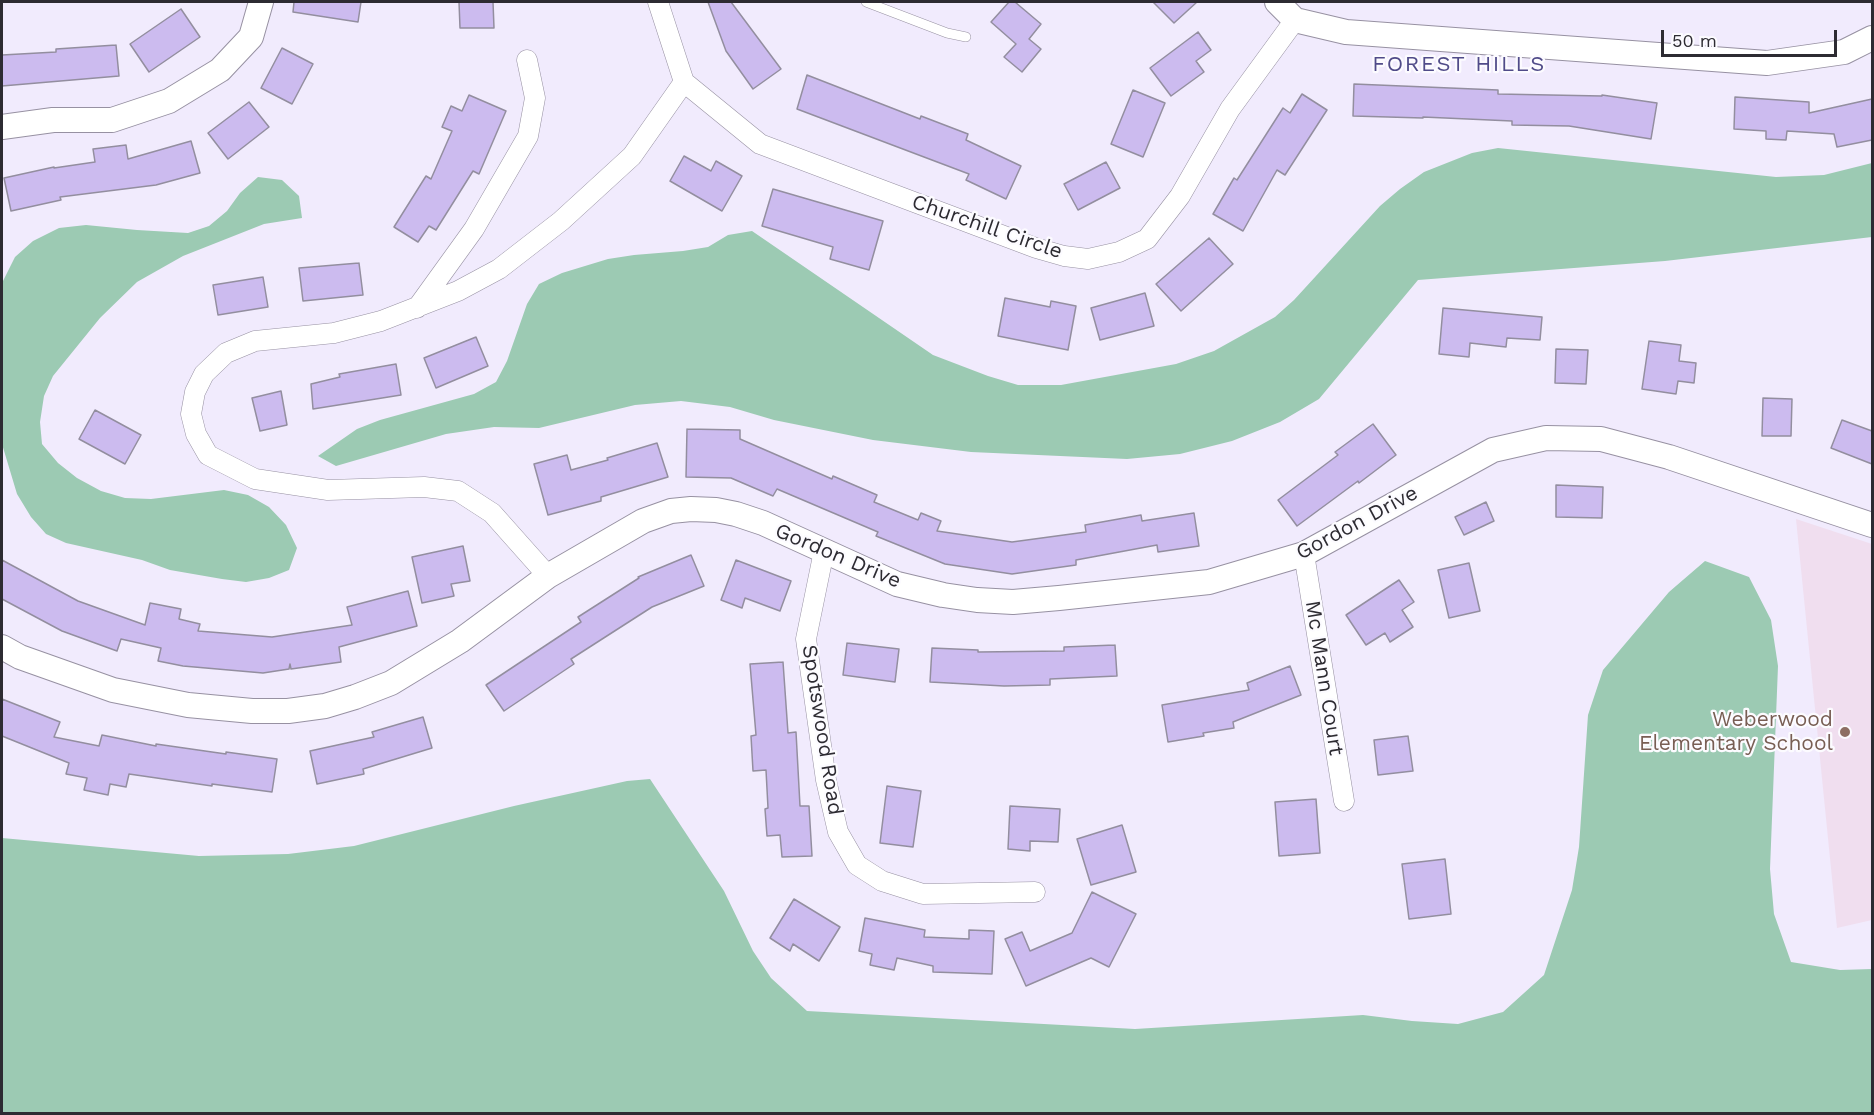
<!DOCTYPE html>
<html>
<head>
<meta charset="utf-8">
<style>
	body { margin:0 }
	#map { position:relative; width:1874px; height:1115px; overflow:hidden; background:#f1ebfd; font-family:"Work Sans",sans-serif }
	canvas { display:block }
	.frame { position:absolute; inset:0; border:3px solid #2d2b32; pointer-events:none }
	.scale { position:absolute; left:1661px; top:30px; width:176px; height:27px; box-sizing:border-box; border:3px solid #2d2b32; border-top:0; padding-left:8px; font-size:18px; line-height:21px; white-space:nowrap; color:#2d2b32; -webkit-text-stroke:4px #fcfbff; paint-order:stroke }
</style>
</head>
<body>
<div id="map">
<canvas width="1874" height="1115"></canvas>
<div class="frame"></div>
<div class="scale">50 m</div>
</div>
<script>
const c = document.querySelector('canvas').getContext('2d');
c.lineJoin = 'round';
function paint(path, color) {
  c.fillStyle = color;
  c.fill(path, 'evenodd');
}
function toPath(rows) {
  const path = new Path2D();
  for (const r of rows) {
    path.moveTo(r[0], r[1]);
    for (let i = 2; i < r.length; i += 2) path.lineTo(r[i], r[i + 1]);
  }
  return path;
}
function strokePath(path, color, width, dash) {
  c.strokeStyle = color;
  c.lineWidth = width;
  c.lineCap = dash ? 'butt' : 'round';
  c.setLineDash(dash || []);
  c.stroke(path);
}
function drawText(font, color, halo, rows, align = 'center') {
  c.font = font + ' "Work Sans",sans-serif';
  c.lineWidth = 4.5;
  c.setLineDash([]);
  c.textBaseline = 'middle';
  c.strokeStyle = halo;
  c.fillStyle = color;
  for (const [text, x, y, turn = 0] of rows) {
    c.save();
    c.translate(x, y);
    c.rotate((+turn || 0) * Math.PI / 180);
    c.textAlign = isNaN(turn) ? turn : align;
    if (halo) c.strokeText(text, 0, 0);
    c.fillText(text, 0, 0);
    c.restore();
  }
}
paint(toPath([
	[1796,519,1872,544,1872,920,1837,928]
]), '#f0deef');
paint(toPath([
	[1498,148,1776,177,1824,175,1872,163,1872,237,1665,261,1418,280,1319,399,1280,422,1232,441,1180,454,1127,459,971,452,873,440,774,420,730,407,681,401,635,405,539,428,494,427,446,434,336,466,318,456,357,429,380,420,474,394,496,382,507,361,527,304,539,284,562,273,608,259,634,255,683,251,708,247,728,235,752,231,933,355,988,376,1018,385,1061,385,1176,364,1214,351,1275,317,1294,300,1380,206,1400,189,1424,172,1472,153],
	[258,177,282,180,299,196,302,218,264,224,183,256,137,282,100,318,53,376,44,396,40,422,42,444,58,463,77,478,101,491,125,498,151,499,224,490,248,495,269,507,286,525,297,548,289,570,269,578,246,582,222,579,170,570,142,560,66,543,46,534,31,517,17,494,2,444,2,283,15,257,33,241,59,228,86,225,137,230,188,233,209,226,227,211,240,193],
	[1705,561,1749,577,1771,620,1778,666,1770,869,1774,914,1791,962,1840,970,1872,969,1872,1113,2,1113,2,838,199,856,288,854,354,846,514,806,627,781,650,779,724,891,753,951,771,978,807,1011,1135,1029,1363,1015,1412,1021,1458,1024,1503,1012,1544,975,1572,890,1579,847,1588,715,1603,670,1669,592]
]), '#9ccab3');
const building = toPath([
	[294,2,361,2,358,22,293,12,294,2],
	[459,2,493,2,494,28,460,28,459,2],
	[708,2,731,2,781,69,753,89,726,51,708,2],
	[1009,2,1015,2,1041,24,1029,39,1041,49,1022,72,1004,57,1016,44,991,22,1009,2],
	[1153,2,1197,2,1174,23,1153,2],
	[181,9,200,37,149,72,130,44,181,9],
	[1198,32,1211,50,1196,61,1204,72,1171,96,1150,68,1198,32],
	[116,45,119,76,2,86,2,55,56,52,56,49,116,45],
	[282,48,313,64,292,104,261,88,282,48],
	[807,75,920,119,921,116,968,134,966,140,1021,166,1006,199,966,180,969,174,797,109,807,75],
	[1354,84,1498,90,1498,94,1602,96,1602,95,1657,103,1651,139,1569,126,1512,125,1512,121,1423,117,1423,118,1353,116,1354,84],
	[1133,90,1165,103,1143,157,1111,144,1133,90],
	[1302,94,1327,110,1285,175,1277,170,1243,231,1213,214,1234,178,1237,180,1283,108,1290,113,1302,94],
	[469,95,506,111,479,174,473,171,436,230,429,226,418,242,394,227,426,176,431,179,452,131,442,127,451,106,462,111,469,95],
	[1735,97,1809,102,1809,113,1872,99,1872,140,1837,147,1834,134,1787,131,1786,140,1766,139,1766,131,1734,129,1735,97],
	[249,102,269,127,228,159,208,133,249,102],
	[191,141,200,173,156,185,60,197,61,200,11,211,4,178,54,167,54,168,95,162,93,149,126,145,128,159,191,141],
	[684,156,711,171,716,161,742,176,722,211,670,181,684,156],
	[1106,162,1120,188,1078,210,1064,184,1106,162],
	[773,189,883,221,869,270,830,259,833,247,762,226,773,189],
	[1209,238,1233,264,1181,311,1156,284,1209,238],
	[359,263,363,295,303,301,299,268,359,263],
	[263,277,268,307,218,315,213,285,263,277],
	[1145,293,1154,326,1100,340,1091,308,1145,293],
	[1005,298,1050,307,1051,301,1076,306,1068,350,998,336,1005,298],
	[1443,308,1542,317,1540,340,1507,338,1506,347,1470,343,1469,357,1439,354,1443,308],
	[476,337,488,366,436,388,424,358,476,337],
	[1649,341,1681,345,1679,361,1696,363,1694,383,1678,381,1676,394,1642,389,1649,341],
	[1556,349,1588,350,1586,384,1555,383,1556,349],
	[396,364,401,395,313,409,311,384,340,377,339,374,396,364],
	[281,391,287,425,260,431,252,398,281,391],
	[1763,398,1792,399,1791,436,1762,436,1763,398],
	[95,410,141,435,125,464,79,439,95,410],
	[1842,420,1872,431,1872,464,1831,448,1842,420],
	[1373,424,1396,455,1359,483,1358,481,1297,526,1278,500,1338,455,1335,452,1373,424],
	[687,429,740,430,740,439,832,479,833,476,877,495,874,502,918,520,921,513,941,521,937,531,1012,542,1086,532,1085,525,1141,515,1142,521,1194,513,1199,546,1158,552,1157,545,1076,560,1076,565,1012,574,945,564,876,536,878,532,777,489,773,496,731,478,686,477,687,429],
	[657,443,668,477,601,497,601,501,548,515,534,464,567,455,571,470,608,460,607,458,657,443],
	[1556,485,1603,487,1602,518,1556,517,1556,485],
	[1486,502,1494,521,1464,535,1455,517,1486,502],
	[463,546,470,581,451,584,454,596,422,603,412,557,463,546],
	[691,555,704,586,652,607,571,659,574,664,504,711,486,685,581,622,578,617,639,578,638,577,691,555],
	[2,560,78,601,145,625,150,603,181,609,179,619,200,624,198,631,272,637,352,625,347,607,408,591,417,626,339,647,341,662,291,669,290,664,289,669,263,673,183,666,158,661,161,648,121,639,117,651,62,631,2,599,2,560],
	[736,560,791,581,780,611,745,598,742,608,721,600,736,560],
	[1469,563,1480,611,1449,618,1438,570,1469,563],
	[1399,580,1414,602,1402,610,1413,627,1390,642,1385,633,1366,645,1346,615,1399,580],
	[847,643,899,649,895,682,843,675,847,643],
	[1115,645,1117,676,1050,679,1050,685,1004,686,930,682,932,648,978,650,978,652,1064,651,1064,647,1115,645],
	[783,662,788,733,796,732,800,806,809,806,812,856,782,857,780,835,767,836,765,809,768,808,766,770,753,771,751,736,756,735,750,664,783,662],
	[1290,666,1301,695,1233,722,1234,728,1203,733,1204,736,1168,742,1162,705,1249,690,1247,683,1290,666],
	[2,699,60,722,54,737,99,746,102,735,156,746,156,744,226,754,226,752,277,759,272,792,212,784,212,786,129,774,126,787,110,784,108,795,84,790,87,778,66,774,69,763,2,736,2,699],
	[423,717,432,748,363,769,364,774,317,784,310,751,374,737,372,732,423,717],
	[1408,736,1413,771,1378,775,1374,740,1408,736],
	[887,786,921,791,913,847,880,843,887,786],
	[1316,799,1320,853,1279,856,1275,802,1316,799],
	[1010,806,1060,809,1058,842,1030,841,1030,851,1008,849,1010,806],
	[1122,825,1136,872,1091,885,1077,839,1122,825],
	[1445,859,1451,914,1409,919,1402,864,1445,859],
	[1092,892,1136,914,1109,967,1091,958,1026,986,1005,939,1022,932,1030,951,1072,933,1092,892],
	[794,899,840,927,819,961,793,944,790,951,770,938,794,899],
	[865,918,925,930,924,937,969,939,969,930,994,931,992,974,933,972,933,966,897,958,894,970,870,965,872,954,859,951,865,918]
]);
paint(building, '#ccbbef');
strokePath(building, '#938e9f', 1.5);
const service = toPath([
	[866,2,947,33,966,37]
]);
const minor = toPath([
	[658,2,684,82,760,144,1036,248,1064,256,1088,259,1119,252,1147,239,1180,196,1230,109,1295,20],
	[417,308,474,229,528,136,535,98,527,60],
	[824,551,806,639,826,780,838,832,857,865,882,881,923,894,1035,892],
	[1304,554,1344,801],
	[548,576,492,513,458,491,424,487,328,490,255,479,208,455,196,434,191,414,195,392,204,374,226,353,255,341,334,333,381,321,458,291,499,269,561,221,632,156,684,82]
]);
const tertiary = toPath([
	[1277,2,1295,20,1346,32,1767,63,1844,52,1872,38],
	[2,127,53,120,112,120,169,101,220,70,251,37,261,2],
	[2,647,20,657,113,690,188,705,252,711,288,711,325,706,355,697,391,683,460,641,548,576,643,521,671,511,691,509,716,510,736,514,763,523,897,584,943,595,977,600,1013,602,1059,598,1209,582,1304,554,1493,450,1546,438,1601,439,1669,457,1872,525]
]);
strokePath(service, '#9791a2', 10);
strokePath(minor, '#9791a2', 21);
strokePath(tertiary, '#9791a2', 26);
strokePath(service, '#fff', 9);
strokePath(minor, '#fff', 20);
strokePath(tertiary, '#fff', 24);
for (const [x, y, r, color] of [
	[1845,732,6,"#8d6e63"]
]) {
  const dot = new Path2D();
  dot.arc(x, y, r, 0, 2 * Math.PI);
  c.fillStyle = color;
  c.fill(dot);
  strokePath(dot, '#fcfbff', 2);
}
drawText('21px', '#2d2b32', '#fcfbff', [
	["Churchill Circle",987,227,19],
	["Gordon Drive",1357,523,-28],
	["Gordon Drive",838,556,23],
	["Mc Mann Court",1324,678,81],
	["Spotswood Road",822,730,81]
]);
drawText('21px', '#785e54', '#fcfbff', [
	["Weberwood",1833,720],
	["Elementary School",1833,744]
], 'right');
c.letterSpacing = '1.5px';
drawText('22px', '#504b89', '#fcfbff', [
	["FOREST HILLS",1459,65]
]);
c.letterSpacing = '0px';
</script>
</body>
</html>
